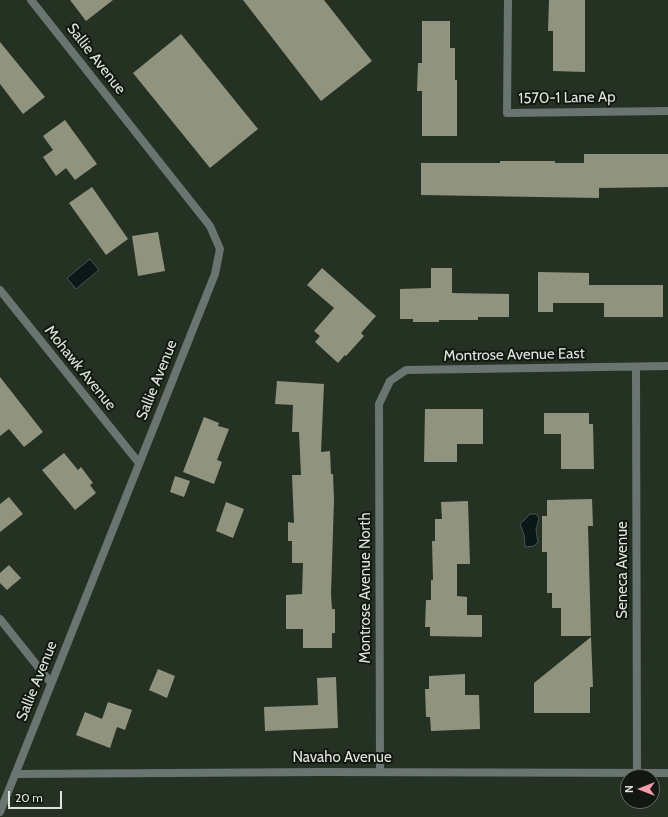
<!DOCTYPE html>
<html>
<head>
<meta charset="utf-8">
<style>
	body { margin:0 }
	#map { position:relative; width:668px; height:817px; overflow:hidden; background:#253223; font-family:Cabin,sans-serif }
	canvas { display:block }
	.north { position:absolute; left:620px; top:769px; width:40px; height:40px; box-sizing:border-box; background:#121811; border:1px solid #646a62; border-radius:50%; rotate:270deg; font-size:11px; font-weight:700; line-height:16px; text-align:center; color:#dee6dc }
	.north::after { content:''; display:block; margin:auto; width:14px; height:18px; background:#f39aab; clip-path:polygon(50% 0,100% 100%,50% 72%,0 100%) }
	.scale { position:absolute; left:8px; top:791px; width:54px; height:18px; box-sizing:border-box; border:2px solid #dee6dc; border-top:0; padding-left:5px; font-size:12px; line-height:14px; white-space:nowrap; color:#dee6dc; -webkit-text-stroke:3px #121811; paint-order:stroke }
</style>
</head>
<body>
<div id="map">
<canvas width="668" height="817"></canvas>
<div class="north">N</div>
<div class="scale">20 m</div>
</div>
<script>
const c = document.querySelector('canvas').getContext('2d');
c.lineJoin = 'round';
function paint(path, color) {
  c.fillStyle = color;
  c.fill(path, 'evenodd');
}
function toPath(rows) {
  const path = new Path2D();
  for (const r of rows) {
    path.moveTo(r[0], r[1]);
    for (let i = 2; i < r.length; i += 2) path.lineTo(r[i], r[i + 1]);
  }
  return path;
}
function strokePath(path, color, width, dash) {
  c.strokeStyle = color;
  c.lineWidth = width;
  c.lineCap = dash ? 'butt' : 'round';
  c.setLineDash(dash || []);
  c.stroke(path);
}
function drawText(font, color, halo, rows, align = 'center') {
  c.font = font + ' Cabin,sans-serif';
  c.lineWidth = 4;
  c.setLineDash([]);
  c.textBaseline = 'middle';
  c.strokeStyle = halo;
  c.fillStyle = color;
  for (const [text, x, y, turn = 0] of rows) {
    c.save();
    c.translate(x, y);
    c.rotate((+turn || 0) * Math.PI / 180);
    c.textAlign = isNaN(turn) ? turn : align;
    if (halo) c.strokeText(text, 0, 0);
    c.fillText(text, 0, 0);
    c.restore();
  }
}
const water = toPath([
	[90,259,99,270,76,289,67,278,90,259],
	[530,514,536,514,539,518,536,530,538,542,534,546,525,547,524,535,520,524,530,514]
]);
paint(water, '#0a1818');
strokePath(water, '#4a5653', 1);
paint(toPath([
	[70,0,113,0,86,21],
	[243,0,324,0,372,61,321,101],
	[549,0,585,0,585,72,553,71,553,31,548,31],
	[422,21,450,21,450,48,455,48,455,80,457,80,457,136,422,136,422,91,417,91,418,63,422,63],
	[181,34,258,129,210,168,133,73],
	[0,42,45,97,23,114,0,84],
	[65,120,97,164,75,180,66,168,56,176,43,157,53,150,43,136],
	[584,154,668,154,668,187,599,188,599,198,421,195,421,163,500,163,500,161,555,161,555,163,584,163],
	[92,187,128,239,106,255,69,203],
	[158,232,165,271,138,276,132,236],
	[322,268,376,316,361,333,364,336,346,356,345,355,338,363,315,342,320,336,314,331,334,308,307,285],
	[431,268,452,268,452,293,509,294,509,317,478,317,478,320,439,320,439,322,413,322,413,319,400,319,400,289,431,288],
	[538,272,589,273,589,285,663,285,663,317,604,317,604,303,553,303,553,312,538,312],
	[0,377,43,432,24,447,9,429,0,436],
	[277,381,324,384,321,452,330,451,331,474,333,474,334,500,331,594,332,609,335,609,335,633,332,633,332,648,303,648,303,629,286,629,286,595,302,594,303,563,292,563,292,541,288,541,288,522,294,523,292,475,301,475,299,432,292,432,293,405,275,404],
	[425,409,483,409,483,444,457,444,457,462,424,462],
	[544,413,589,413,589,424,593,424,594,469,561,469,561,434,544,434],
	[204,417,219,423,218,426,229,429,217,460,222,462,214,484,183,472],
	[64,453,78,470,81,467,93,483,90,485,96,493,75,510,42,470],
	[175,476,190,481,184,497,170,492],
	[9,497,23,514,0,532,0,504],
	[592,499,593,526,588,526,591,636,561,636,561,608,552,608,552,593,547,593,547,552,542,552,542,516,547,516,547,500],
	[468,501,470,564,457,564,457,596,467,597,467,615,482,615,482,637,430,636,430,627,425,627,426,600,431,600,431,580,433,580,432,541,435,541,435,519,442,519,441,502],
	[226,502,244,509,233,538,216,531],
	[9,565,21,578,7,590,0,583,0,573],
	[591,637,593,687,590,687,590,713,534,713,534,683],
	[158,669,175,676,167,698,149,690],
	[465,674,465,695,479,695,480,729,431,731,430,717,426,717,425,689,429,689,429,676],
	[336,677,338,728,265,731,264,707,318,705,317,678],
	[108,702,132,710,125,730,117,727,110,748,76,735,85,712,102,719]
]), '#90947e');
strokePath(toPath([
	[508,0,507,113,668,111],
	[0,290,139,463],
	[636,367,637,773],
	[0,619,51,683],
	[380,772,379,404,390,381,406,370,668,366],
	[15,774,322,772,668,773],
	[0,812,215,274,220,249,210,226,31,0]
]), '#6a7470', 8);
drawText('15px', '#dee6dc', '#121811', [
	["Sallie Avenue",96,59,52],
	["1570-1 Lane Ap",567,98,-1],
	["Montrose Avenue East",514,355,-1],
	["Mohawk Avenue",80,368,51],
	["Sallie Avenue",157,380,-68],
	["Seneca Avenue",623,570,-90],
	["Montrose Avenue North",366,588,-90],
	["Sallie Avenue",37,681,-68],
	["Navaho Avenue",342,758]
]);
</script>
</body>
</html>
